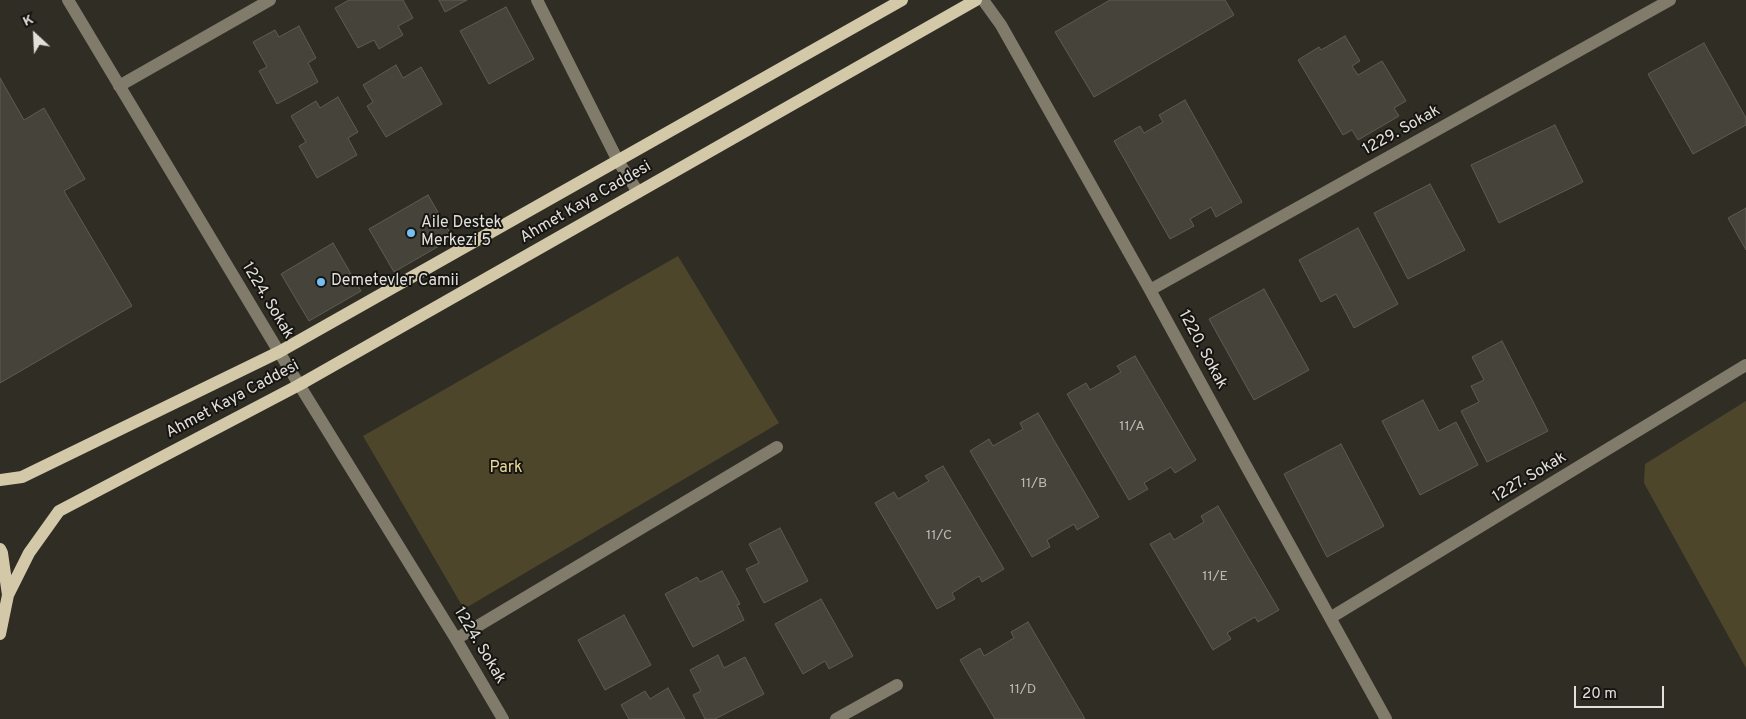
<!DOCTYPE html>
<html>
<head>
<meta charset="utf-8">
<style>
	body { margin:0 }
	#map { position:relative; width:1746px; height:719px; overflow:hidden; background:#302d24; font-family:Overpass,sans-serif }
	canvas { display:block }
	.north { position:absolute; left:10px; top:10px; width:50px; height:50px; -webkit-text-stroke:4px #161511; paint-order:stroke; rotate:335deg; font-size:14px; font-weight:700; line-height:20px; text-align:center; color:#e2e0db }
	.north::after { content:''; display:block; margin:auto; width:18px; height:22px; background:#e2e0db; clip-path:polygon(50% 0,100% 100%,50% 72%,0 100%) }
	.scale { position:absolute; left:1574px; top:686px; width:90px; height:22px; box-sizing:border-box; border:2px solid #e2e0db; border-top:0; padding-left:6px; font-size:15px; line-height:18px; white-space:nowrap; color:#e2e0db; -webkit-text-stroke:4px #161511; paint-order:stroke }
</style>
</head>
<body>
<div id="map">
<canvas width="1746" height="719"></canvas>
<div class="north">K</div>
<div class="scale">20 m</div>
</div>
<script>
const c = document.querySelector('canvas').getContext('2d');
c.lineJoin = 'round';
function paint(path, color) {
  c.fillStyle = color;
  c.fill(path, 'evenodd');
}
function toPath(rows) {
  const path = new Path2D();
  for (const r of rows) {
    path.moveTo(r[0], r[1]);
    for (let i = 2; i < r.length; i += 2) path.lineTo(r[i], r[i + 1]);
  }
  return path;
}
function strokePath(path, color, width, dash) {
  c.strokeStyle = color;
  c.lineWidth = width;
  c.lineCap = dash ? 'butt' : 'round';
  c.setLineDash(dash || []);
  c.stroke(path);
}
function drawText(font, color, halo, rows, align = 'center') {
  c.font = font + ' Overpass,sans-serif';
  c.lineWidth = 4;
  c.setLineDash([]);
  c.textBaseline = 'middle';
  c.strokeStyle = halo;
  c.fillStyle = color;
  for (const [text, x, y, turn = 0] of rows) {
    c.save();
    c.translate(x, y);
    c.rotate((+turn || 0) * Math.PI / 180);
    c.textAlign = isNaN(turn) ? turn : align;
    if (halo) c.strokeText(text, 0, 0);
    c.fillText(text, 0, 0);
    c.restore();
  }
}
paint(toPath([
	[678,256,779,423,464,609,363,436],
	[1746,401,1746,668,1644,483,1645,464]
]), '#4e462b');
const building = toPath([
	[349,0,403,0,413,18,398,26,403,35,379,49,374,40,358,48,335,8,349,0],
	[439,0,467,0,445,12,439,0],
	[1110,0,1225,0,1234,15,1094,97,1055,32,1110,0],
	[506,7,534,59,489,84,460,31,506,7],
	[299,26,316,58,308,63,318,82,277,104,259,71,267,67,253,42,275,30,279,37,299,26],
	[1345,36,1360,61,1352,66,1358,75,1382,61,1406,101,1394,108,1399,116,1358,140,1352,130,1343,135,1298,60,1319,47,1321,50,1345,36],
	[1704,43,1746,118,1746,125,1693,154,1648,74,1704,43],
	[396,65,403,78,421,67,442,104,386,137,367,106,373,102,363,85,396,65],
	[0,78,24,120,44,108,85,179,64,191,132,306,0,383,0,78],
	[338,97,358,132,348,138,357,155,317,178,299,146,306,142,291,116,316,101,320,108,338,97],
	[1185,100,1242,202,1216,217,1211,207,1190,219,1194,226,1170,239,1114,141,1140,126,1144,133,1163,122,1159,115,1185,100],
	[1555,125,1583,182,1499,223,1471,165,1555,125],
	[1430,184,1465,250,1408,279,1374,213,1430,184],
	[428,195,453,238,394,272,369,229,428,195],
	[1746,208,1746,250,1728,218,1746,208],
	[1358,228,1398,304,1354,328,1336,294,1321,302,1299,260,1358,228],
	[333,243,361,291,309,321,281,274,333,243],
	[1264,289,1309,370,1254,400,1209,319,1264,289],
	[1502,341,1548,431,1487,462,1461,411,1479,402,1471,386,1484,380,1472,357,1502,341],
	[1135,356,1196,460,1175,473,1171,467,1144,483,1148,489,1129,500,1067,394,1086,383,1090,390,1121,372,1117,366,1135,356],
	[1423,400,1439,431,1456,422,1478,465,1420,495,1382,421,1423,400],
	[1038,413,1099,517,1077,530,1074,524,1047,540,1050,547,1032,557,970,451,989,439,993,446,1023,429,1020,423,1038,413],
	[1341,444,1384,526,1327,557,1284,474,1341,444],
	[943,466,1004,569,982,582,979,576,952,593,955,599,937,609,875,503,894,492,898,499,929,481,925,476,943,466],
	[1218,506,1279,610,1258,622,1255,617,1227,633,1231,639,1213,650,1150,544,1170,533,1174,540,1204,522,1201,516,1218,506],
	[780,528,808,581,764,603,746,569,759,563,749,544,780,528],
	[722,571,740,604,737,605,744,620,693,647,665,594,697,577,700,582,722,571],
	[821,599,853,656,829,669,825,661,803,674,775,624,821,599],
	[624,615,651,665,605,690,578,640,624,615],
	[1028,622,1085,719,995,719,960,660,980,648,984,656,1014,638,1011,632,1028,622],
	[718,655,724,668,745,657,764,694,715,719,705,719,693,695,701,691,690,670,718,655],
	[668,688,685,719,629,719,621,705,645,691,650,699,668,688]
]);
paint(building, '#46433a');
strokePath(building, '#5f5c52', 1);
strokePath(toPath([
	[68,0,279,352,456,639,503,719],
	[537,0,618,161,638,192],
	[983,0,1001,25,1150,290,1245,464,1386,719],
	[119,86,270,0],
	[1150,290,1670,0],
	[1330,618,1746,365],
	[456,639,777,447],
	[836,719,897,685]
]), '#807b6b', 12);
strokePath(toPath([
	[0,480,22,477,279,352,902,0],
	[0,549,2,553,8,595,0,634],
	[8,595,29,553,59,511,299,385,976,0]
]), '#d3c9a8', 12);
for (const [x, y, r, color] of [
	[411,233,5,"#74c0f6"],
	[321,282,5,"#74c0f6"]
]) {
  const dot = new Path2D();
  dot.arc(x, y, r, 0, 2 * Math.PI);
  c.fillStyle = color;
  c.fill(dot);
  strokePath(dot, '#161511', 2);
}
drawText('14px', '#bbb9b3', null, [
	["11/A",1132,427],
	["11/B",1034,484],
	["11/C",939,536],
	["11/E",1215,577],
	["11/D",1023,690]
]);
drawText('16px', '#e2e0db', '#161511', [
	["1229. Sokak",1402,131,-29],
	["Ahmet Kaya Caddesi",586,203,-30],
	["1224. Sokak",267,301,59],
	["1220. Sokak",1202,350,62],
	["Ahmet Kaya Caddesi",233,400,-28],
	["1227. Sokak",1530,478,-31],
	["1224. Sokak",479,646,59]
]);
drawText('16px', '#e2e0db', '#161511', [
	["Aile Destek",421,224],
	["Merkezi 5",421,242],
	["Demetevler Camii",331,282]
], 'left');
drawText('16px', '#edd999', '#161511', [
	["Park",506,469]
]);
</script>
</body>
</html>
